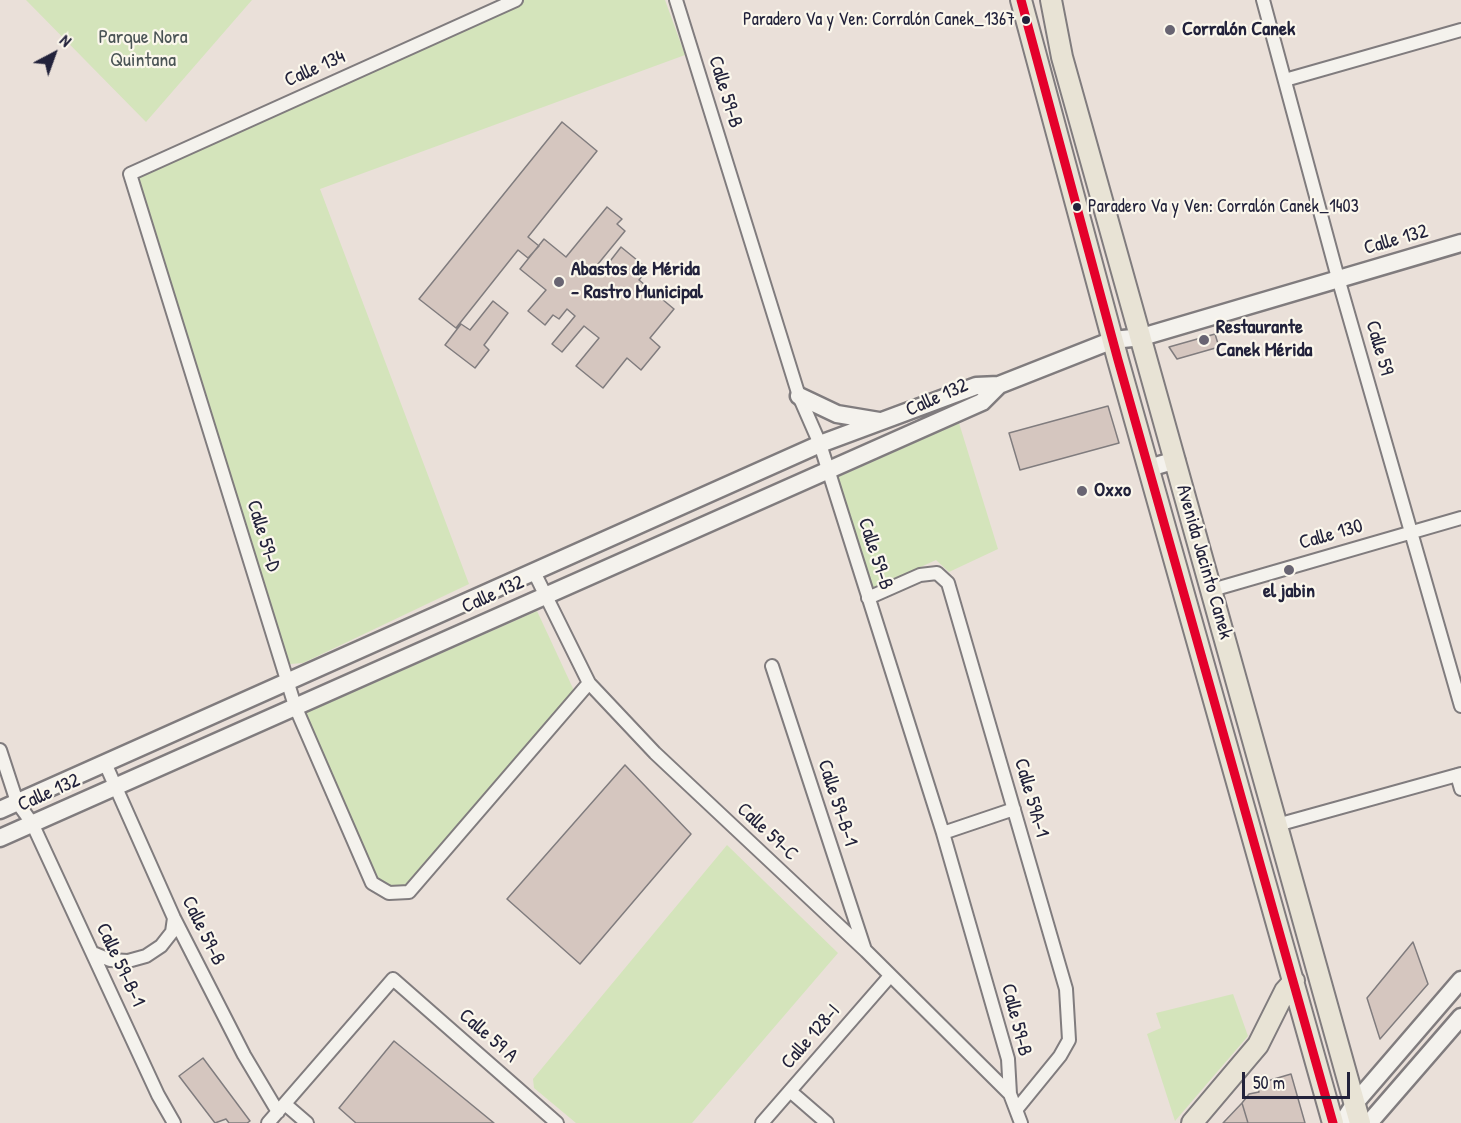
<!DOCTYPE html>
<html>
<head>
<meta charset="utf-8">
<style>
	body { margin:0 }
	#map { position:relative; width:1461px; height:1123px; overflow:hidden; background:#eae0d9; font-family:"Patrick Hand",sans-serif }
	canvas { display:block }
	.north { position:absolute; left:24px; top:24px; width:60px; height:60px; -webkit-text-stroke:4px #fbf7ec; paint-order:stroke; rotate:41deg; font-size:16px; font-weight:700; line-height:24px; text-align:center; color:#22223b }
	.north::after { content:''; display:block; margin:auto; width:21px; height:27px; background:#22223b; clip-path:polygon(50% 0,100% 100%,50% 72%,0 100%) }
	.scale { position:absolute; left:1242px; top:1072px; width:108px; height:27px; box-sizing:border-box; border:3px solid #22223b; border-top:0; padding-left:8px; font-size:18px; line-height:21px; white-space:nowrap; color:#22223b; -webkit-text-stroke:4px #fbf7ec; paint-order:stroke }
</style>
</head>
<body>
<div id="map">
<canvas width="1461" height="1123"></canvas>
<div class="north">N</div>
<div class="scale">50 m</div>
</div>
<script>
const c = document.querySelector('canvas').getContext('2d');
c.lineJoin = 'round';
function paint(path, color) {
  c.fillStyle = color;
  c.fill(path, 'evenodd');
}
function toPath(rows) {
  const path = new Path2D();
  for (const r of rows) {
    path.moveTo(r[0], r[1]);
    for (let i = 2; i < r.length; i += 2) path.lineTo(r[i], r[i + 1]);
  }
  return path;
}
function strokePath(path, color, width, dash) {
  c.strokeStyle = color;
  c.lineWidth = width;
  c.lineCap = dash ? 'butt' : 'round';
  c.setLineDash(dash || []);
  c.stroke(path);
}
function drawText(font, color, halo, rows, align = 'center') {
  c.font = font + ' "Patrick Hand",sans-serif';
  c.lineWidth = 4.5;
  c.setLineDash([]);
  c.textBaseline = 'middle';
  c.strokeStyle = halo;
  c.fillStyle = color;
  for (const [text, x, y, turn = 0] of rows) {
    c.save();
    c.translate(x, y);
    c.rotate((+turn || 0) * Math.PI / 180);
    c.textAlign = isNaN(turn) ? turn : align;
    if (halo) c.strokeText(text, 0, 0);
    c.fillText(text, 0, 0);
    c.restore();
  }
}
paint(toPath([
	[26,0,252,0,146,122],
	[516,0,665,0,685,55,320,189,469,584,303,663,290,664,284,657,130,174],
	[959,423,998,549,949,572,936,560,870,590,836,478],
	[537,611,577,697,409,892,372,883,306,713],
	[727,845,838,953,692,1123,576,1123,534,1088,533,1079],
	[1233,994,1248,1036,1175,1121,1147,1034,1161,1028,1156,1013]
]), '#d4e4bb');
const building = toPath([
	[562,122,597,151,528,237,539,246,528,258,518,250,456,328,419,299,562,122],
	[607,207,622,219,617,224,625,231,598,264,604,269,621,247,648,269,639,280,674,309,650,338,660,347,641,370,627,358,603,388,576,366,599,338,584,326,562,352,552,344,575,316,567,309,559,319,553,315,545,325,528,311,546,290,520,269,544,239,566,257,607,207],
	[493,301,508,313,484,345,489,350,475,368,445,345,461,324,470,330,493,301],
	[1215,334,1219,347,1177,359,1169,347,1215,334],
	[1108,406,1119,443,1020,470,1009,433,1108,406],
	[625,765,691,834,580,964,507,899,625,765],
	[1413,942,1428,984,1380,1039,1367,998,1413,942],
	[394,1041,494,1123,356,1123,339,1108,394,1041],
	[203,1058,250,1121,247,1123,229,1123,226,1119,215,1123,179,1076,203,1058],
	[1291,1074,1305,1123,1248,1123,1242,1103,1249,1094,1259,1092,1257,1084,1291,1074],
	[1242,1103,1248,1123,1223,1123,1242,1103]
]);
paint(building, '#d5c6bf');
strokePath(building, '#807c7e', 1.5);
const street = toPath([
	[516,0,130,174,295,706,372,883,389,893,409,892,589,683],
	[676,0,799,396,820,444,943,833,1008,1059,1010,1094,1021,1123],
	[1263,0,1338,278,1461,706],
	[1285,80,1461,30],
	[534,572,589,683,655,753,866,951,1010,1094],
	[1212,590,1461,518],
	[868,598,920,575,937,573,948,583,1066,989,1069,1040,1060,1056,1016,1110],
	[772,666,865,950],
	[0,750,17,802,32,823,158,1095,174,1123],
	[105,763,174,918,244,1055,278,1112],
	[1457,775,1461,789],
	[1277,825,1461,774],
	[943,833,1014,809],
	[93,953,110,960,128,961,146,956,161,946,172,932,174,918],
	[790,1091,827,1123],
	[285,1104,307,1123],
	[268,1123,393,979,557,1123],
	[762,1123,890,976]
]);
const secondary = toPath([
	[799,396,837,414,879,421],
	[1149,468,1176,460],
	[0,810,820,444,976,386,999,385,1113,340,1142,337,1461,243],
	[0,838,982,402,999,385],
	[1342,1123,1355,1103,1461,980],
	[1369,1123,1461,1017]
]);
const primary = toPath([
	[1021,0,1118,360,1333,1123],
	[1051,0,1062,57,1360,1123],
	[1192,1123,1258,1045,1285,991,1294,981]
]);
strokePath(street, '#807c7e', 16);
strokePath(secondary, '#807c7e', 21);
strokePath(primary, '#807c7e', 24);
strokePath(street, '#f4f2ed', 12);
strokePath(secondary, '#f4f2ed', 16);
strokePath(primary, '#e8e3d5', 20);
strokePath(toPath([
	[1021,0,1118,360,1333,1123]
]), '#e4002b', 9);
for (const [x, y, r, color] of [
	[1026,20,5,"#22223b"],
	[1170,30,6,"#686472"],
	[1077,207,5,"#22223b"],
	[559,282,6,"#686472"],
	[1204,340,6,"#686472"],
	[1082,491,6,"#686472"],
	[1289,570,6,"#686472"]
]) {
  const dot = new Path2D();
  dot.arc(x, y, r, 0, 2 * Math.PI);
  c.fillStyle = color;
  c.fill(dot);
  strokePath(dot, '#fbf7ec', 2);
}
drawText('18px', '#22223b', '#fbf7ec', [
	["Paradero Va y Ven: Corralón Canek_1367",1015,20],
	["Paradero Va y Ven: Corralón Canek_1403",1088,207,"left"]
], 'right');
drawText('bold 20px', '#22223b', '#fbf7ec', [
	["Corralón Canek",1182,30],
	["Abastos de Mérida",571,270],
	["- Rastro Municipal",571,293],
	["Restaurante",1216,328],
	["Canek Mérida",1216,351],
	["Oxxo",1094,491],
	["el jabin",1289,592,"center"]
], 'left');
drawText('20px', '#4a5455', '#fbf7ec', [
	["Parque Nora",143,38],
	["Quintana",143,61]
]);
drawText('20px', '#22223b', '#fbf7ec', [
	["Calle 134",315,69,-24],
	["Calle 59-B",725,92,73],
	["Calle 132",1396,240,-16],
	["Calle 59",1379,348,74],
	["Calle 132",937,398,-24],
	["Calle 130",1331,535,-16],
	["Calle 59-D",263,536,73],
	["Calle 59-B",875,554,72],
	["Avenida Jacinto Canek",1204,562,74],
	["Calle 132",493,595,-24],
	["Calle 132",49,793,-24],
	["Calle 59A-1",1031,798,74],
	["Calle 59-B-1",837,803,72],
	["Calle 59-C",767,832,43],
	["Calle 59-B",203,931,64],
	["Calle 59-B-1",120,965,65],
	["Calle 59-B",1016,1020,76],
	["Calle 59 A",488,1036,41],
	["Calle 128-I",811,1037,-49]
]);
</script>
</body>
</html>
